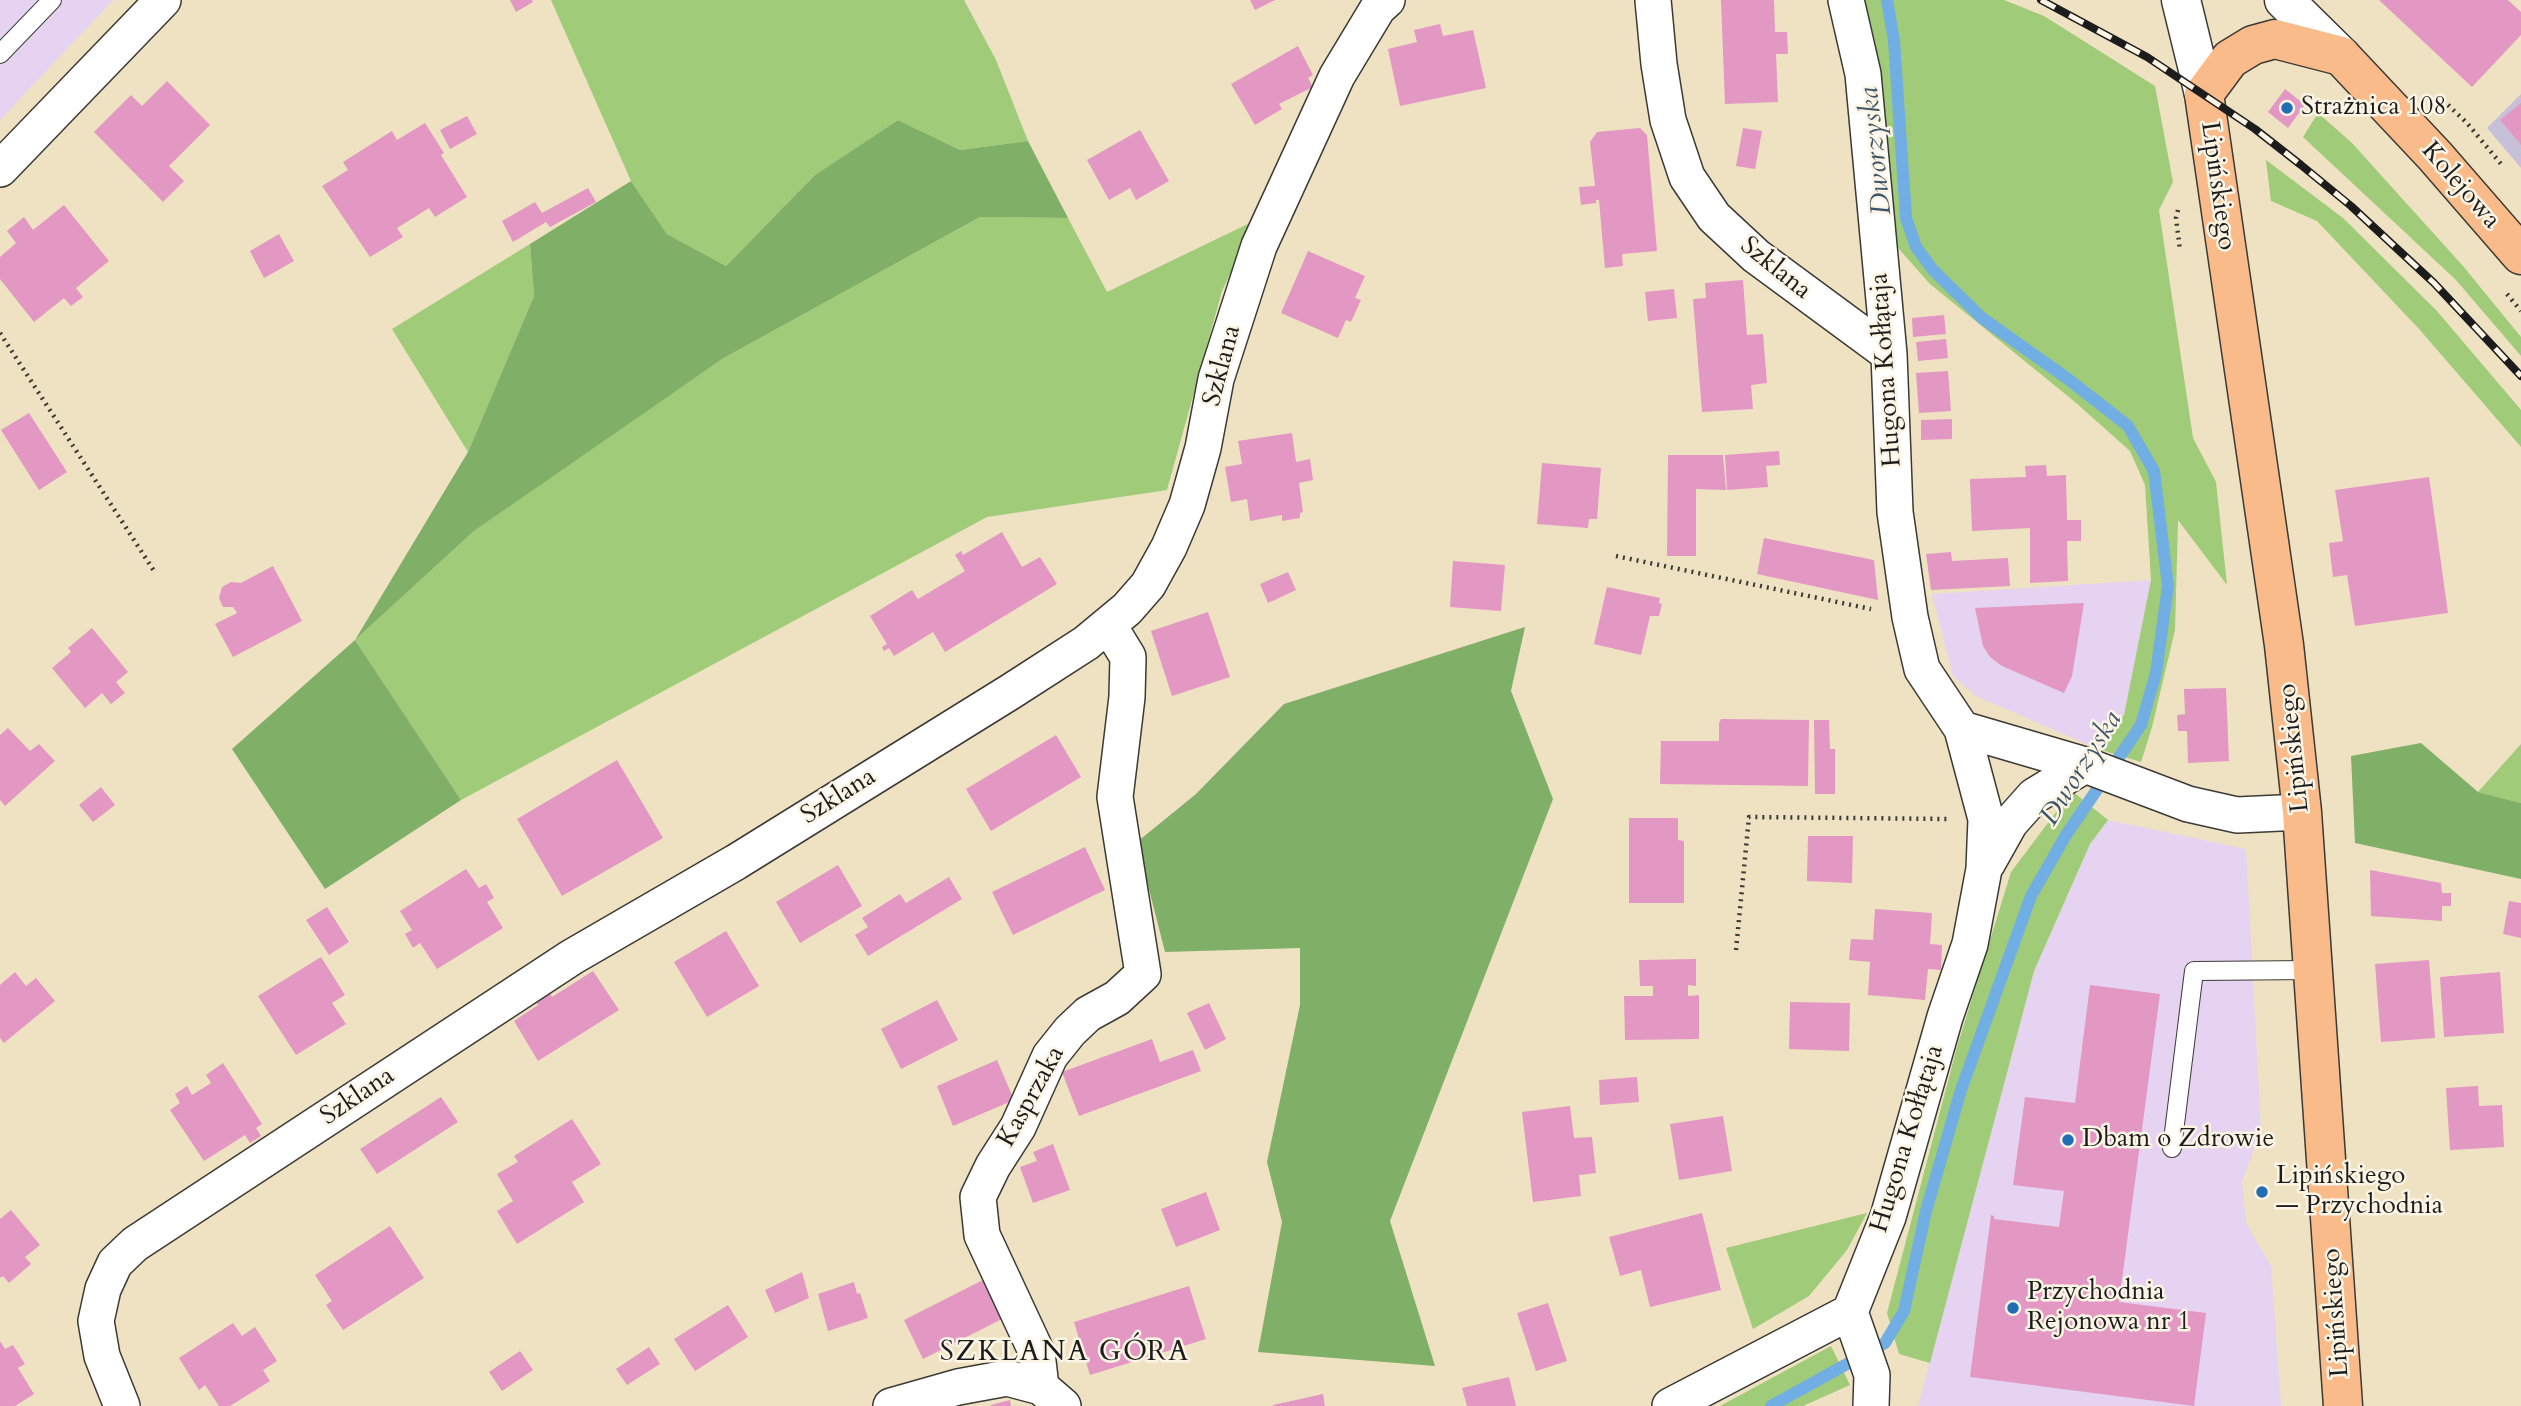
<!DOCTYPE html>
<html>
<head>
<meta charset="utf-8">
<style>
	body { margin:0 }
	canvas { display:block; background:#eee2c2 }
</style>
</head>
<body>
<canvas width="2521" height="1406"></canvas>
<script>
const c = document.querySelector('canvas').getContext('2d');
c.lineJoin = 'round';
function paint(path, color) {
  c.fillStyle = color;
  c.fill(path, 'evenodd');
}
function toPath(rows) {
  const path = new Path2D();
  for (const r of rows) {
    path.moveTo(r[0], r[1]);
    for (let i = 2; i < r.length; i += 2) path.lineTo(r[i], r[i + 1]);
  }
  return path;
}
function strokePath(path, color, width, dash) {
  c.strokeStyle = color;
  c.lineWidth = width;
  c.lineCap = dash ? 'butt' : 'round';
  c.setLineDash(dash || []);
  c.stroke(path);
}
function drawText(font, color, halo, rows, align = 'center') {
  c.font = font + ' Cardo,serif';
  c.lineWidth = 5;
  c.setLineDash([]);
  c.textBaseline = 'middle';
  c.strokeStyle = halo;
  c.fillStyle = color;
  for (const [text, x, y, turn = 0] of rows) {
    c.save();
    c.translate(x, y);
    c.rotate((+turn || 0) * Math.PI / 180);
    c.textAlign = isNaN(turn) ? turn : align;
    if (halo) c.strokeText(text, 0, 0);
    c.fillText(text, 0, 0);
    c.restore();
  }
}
paint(toPath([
	[0,0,113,0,0,120],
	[2151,580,2124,715,2098,749,1976,696,1953,676,1932,594],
	[2108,820,2246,849,2261,1129,2242,1182,2246,1223,2271,1266,2281,1406,1918,1406,2034,971,2090,844]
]), '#e5d3f1');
paint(toPath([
	[2521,94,2521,168,2487,128]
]), '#c7c0d9');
paint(toPath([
	[551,0,964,0,996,60,1028,141,960,150,898,120,815,175,726,266,667,234,631,181],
	[1862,0,2004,0,2044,16,2155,86,2173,182,2159,210,2193,438,2216,482,2227,585,2178,520,2175,630,2152,727,2141,762,2098,749,2124,715,2151,580,2145,485,2130,451,2075,402,1930,284,1891,240,1870,24],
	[2318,113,2352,143,2463,266,2521,337,2521,356,2456,280,2303,137],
	[2266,160,2343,218,2437,311,2521,410,2521,447,2420,330,2317,221,2271,201],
	[980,217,1068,218,1107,292,1256,220,1222,291,1167,490,987,517,461,800,355,640,474,531,619,429,722,359],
	[530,244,534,296,468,452,392,329],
	[2521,744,2521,803,2478,792],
	[2072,791,2108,820,2090,844,2034,971,1930,1363,1899,1354,1887,1313,1957,1047,2011,872],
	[1867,1213,1847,1250,1809,1296,1753,1329,1726,1248],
	[1831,1346,1850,1385,1803,1406,1720,1406]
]), '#a0cb78');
paint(toPath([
	[898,120,960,150,1028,141,1068,218,980,217,722,359,474,531,355,640,461,800,325,889,232,749,355,640,468,452,534,296,530,244,631,181,667,234,726,266,815,175],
	[1525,627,1511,691,1553,799,1390,1221,1435,1366,1258,1352,1282,1222,1267,1162,1300,1005,1300,948,1165,952,1137,842,1196,794,1284,704],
	[2421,743,2478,792,2521,803,2521,879,2355,843,2351,756]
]), '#80af68');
strokePath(toPath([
	[1771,1406,1885,1343,1904,1311,1926,1211,1961,1090,2031,896,2066,835,2141,725,2156,673,2168,586,2154,471,2128,426,2068,379,1982,318,1933,270,1916,247,1906,218,1894,41,1887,0]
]), '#71aee3', 12);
paint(toPath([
	[510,0,532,0,533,2,516,12],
	[1250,0,1275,0,1255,10],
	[1721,0,1774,0,1775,32,1787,32,1788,54,1776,54,1778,102,1725,104],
	[2379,0,2508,0,2521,12,2521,35,2472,87],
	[1440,24,1443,36,1473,30,1486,88,1400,106,1388,49,1417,42,1414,30],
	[1298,46,1313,75,1308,78,1313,87,1279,104,1282,109,1255,125,1231,84],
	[167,81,210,125,169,166,184,181,163,202,94,132,131,95,142,106],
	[2285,89,2305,105,2288,128,2268,112],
	[2521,103,2521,145,2500,120],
	[467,116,477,134,450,149,440,130],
	[425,123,444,153,441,155,467,197,435,217,429,208,397,228,403,237,370,257,322,186,348,170,343,162,392,131,397,140],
	[1640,128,1647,135,1657,251,1622,254,1623,266,1605,268,1599,200,1596,200,1596,203,1581,205,1579,187,1595,186,1590,142,1597,132],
	[1743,128,1762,131,1755,169,1736,166],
	[1140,130,1169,181,1136,200,1130,188,1109,200,1087,160],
	[588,188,596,202,550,227,546,222,513,242,502,221,535,202,542,213],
	[64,205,109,261,76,288,83,297,71,306,64,298,34,322,0,279,0,257,16,243,7,231,24,217,33,230],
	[279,234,294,261,264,278,250,251],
	[1308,251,1365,276,1355,298,1361,300,1351,322,1346,320,1338,338,1281,313],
	[1743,280,1747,335,1763,334,1767,383,1751,385,1753,409,1702,412,1693,299,1706,298,1705,283],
	[1674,289,1677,318,1648,321,1645,292],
	[1944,315,1946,334,1913,337,1912,318],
	[1946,339,1948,358,1918,361,1916,342],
	[1948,371,1951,411,1919,413,1916,373],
	[29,413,67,472,39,490,1,430],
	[1952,419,1952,439,1921,440,1921,420],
	[1292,433,1296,462,1310,459,1313,480,1299,483,1303,512,1300,513,1300,518,1282,521,1282,515,1250,521,1247,499,1231,502,1225,467,1242,464,1238,441],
	[1779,451,1780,465,1766,466,1768,487,1727,490,1725,455],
	[1668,455,1723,455,1726,490,1696,489,1696,556,1667,556],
	[1542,463,1601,468,1597,519,1589,519,1588,528,1537,524],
	[2046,465,2047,476,2066,475,2067,520,2081,520,2081,541,2067,541,2068,581,2030,583,2030,528,1972,531,1970,479,2026,477,2025,466],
	[2429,477,2448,613,2355,626,2347,575,2333,577,2329,543,2343,541,2335,490],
	[1002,532,1022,567,1040,557,1057,584,945,652,933,632,894,656,889,648,884,651,882,647,887,644,870,616,912,590,918,599,965,571,955,555,961,551,963,555],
	[1764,538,1874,560,1878,600,1757,574],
	[1951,552,1952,561,2008,558,2010,586,1931,590,1926,554],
	[1453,561,1505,565,1501,611,1450,607],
	[273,566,302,621,233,657,215,624,237,613,233,607,223,607,219,598,222,587,231,582,241,583],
	[1288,572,1296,590,1268,603,1260,584],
	[1607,587,1660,598,1659,603,1662,604,1659,616,1650,616,1641,655,1594,644],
	[2084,603,2072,676,2064,693,2002,666,1990,657,1983,646,1975,608],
	[1208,612,1230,677,1172,696,1151,631],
	[92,628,128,672,116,682,125,693,111,704,102,693,85,708,52,668,71,652,68,648],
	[2226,688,2229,761,2188,763,2187,731,2178,731,2177,715,2185,714,2184,689],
	[1721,719,1809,720,1808,786,1660,784,1661,741,1719,741,1719,723],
	[1814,720,1829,720,1830,749,1835,749,1835,794,1815,794],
	[8,728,30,751,39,744,55,761,5,806,0,800,0,735],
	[1056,735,1081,777,991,831,966,789],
	[617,760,663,838,562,896,517,819],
	[101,787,115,805,93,822,79,805],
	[1629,818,1678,818,1678,840,1684,841,1684,903,1629,903],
	[1808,836,1853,836,1852,883,1807,881],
	[1085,847,1105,890,1013,935,992,892],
	[838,865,862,906,800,943,776,902],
	[466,869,479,888,486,884,494,898,487,902,503,928,437,969,420,943,413,948,405,934,412,930,400,911],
	[2370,870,2441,883,2442,893,2451,893,2451,906,2442,906,2442,921,2371,916],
	[949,877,962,899,868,956,855,935,868,927,862,918,900,894,906,903],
	[2509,901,2521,903,2521,938,2503,934],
	[327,907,349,942,329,955,306,920],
	[1875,909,1932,913,1930,944,1942,945,1941,970,1928,969,1925,1000,1868,995,1870,962,1849,960,1851,939,1873,940],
	[726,931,759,986,707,1017,674,962],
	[321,957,345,995,332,1003,346,1024,296,1055,258,996],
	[1696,959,1696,986,1688,985,1688,996,1699,995,1699,1039,1625,1040,1624,996,1653,996,1653,986,1640,986,1639,960],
	[2429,960,2435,1038,2381,1042,2375,964],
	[593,971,619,1010,538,1061,514,1021,538,1005,534,998,548,990,552,997],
	[15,972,26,986,36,978,55,1001,4,1043,0,1038,0,985],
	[2500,972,2504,1033,2444,1037,2440,977],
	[2090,985,2160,994,2119,1302,2206,1313,2194,1406,1970,1377,1991,1215,1994,1216,1994,1219,2059,1227,2064,1191,2013,1185,2025,1097,2075,1103],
	[937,1000,958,1040,901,1069,881,1029],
	[1790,1002,1850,1003,1849,1051,1789,1049],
	[1209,1003,1226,1039,1205,1050,1187,1013],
	[1152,1039,1160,1062,1193,1050,1201,1071,1079,1116,1062,1072],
	[997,1060,1014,1100,953,1126,937,1086],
	[223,1063,262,1124,256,1128,261,1136,250,1143,245,1135,204,1161,170,1110,180,1103,175,1094,187,1086,192,1095,211,1083,206,1075],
	[1637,1077,1639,1102,1600,1105,1599,1080],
	[2478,1086,2479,1106,2502,1105,2504,1147,2450,1150,2446,1088],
	[441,1097,458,1122,377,1174,360,1149],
	[1570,1106,1574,1138,1592,1137,1596,1173,1579,1175,1581,1196,1533,1202,1522,1112],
	[1723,1116,1732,1171,1679,1180,1670,1124],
	[572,1119,601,1164,572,1182,584,1202,517,1244,497,1211,513,1201,497,1174,518,1162,514,1156],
	[1053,1144,1070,1190,1033,1203,1020,1167,1037,1161,1033,1152],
	[1206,1192,1220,1230,1176,1247,1161,1209],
	[11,1210,40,1245,25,1257,31,1264,9,1283,3,1276,0,1278,0,1219],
	[1702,1213,1721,1290,1650,1307,1641,1270,1620,1276,1609,1237],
	[390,1226,424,1278,343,1330,326,1305,332,1301,315,1275],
	[802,1272,809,1298,775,1313,765,1290],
	[983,1280,1002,1319,923,1359,904,1320],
	[854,1282,857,1294,860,1293,868,1318,828,1331,818,1294],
	[1189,1286,1206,1339,1090,1375,1074,1322],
	[1548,1303,1567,1361,1536,1371,1517,1313],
	[728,1305,748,1337,695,1371,674,1339],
	[233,1323,242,1336,255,1327,277,1361,263,1370,270,1381,230,1406,219,1406,205,1385,199,1390,179,1358],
	[0,1341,5,1349,13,1345,25,1364,18,1368,34,1394,15,1406,0,1406],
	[649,1347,660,1364,627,1385,616,1369],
	[520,1351,533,1370,502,1391,489,1372],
	[1509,1377,1516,1406,1467,1406,1462,1388],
	[1323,1394,1325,1406,1273,1406,1273,1405],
	[1010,1400,1011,1406,991,1406,991,1405]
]), '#e397c3');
const service = toPath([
	[0,54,52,0],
	[2172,1148,2194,971,2313,970]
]);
const minor = toPath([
	[1653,0,1659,64,1668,120,1687,177,1714,217,1756,256,1889,354],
	[1846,0,1863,74,1889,354,1895,512,1910,617,1922,669,1962,729],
	[0,169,163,0],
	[1987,864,2010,823,2034,796,2085,765],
	[1041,1387,1037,1353,982,1235,978,1197,993,1166,1018,1127,1050,1056,1070,1031,1088,1014,1117,998,1143,974,1115,797,1127,697,1128,657,1109,626],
	[122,1406,102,1356,96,1321,103,1289,115,1263,135,1244,572,957,736,862,1010,692,1086,643,1127,609,1148,585,1169,547,1187,505,1203,448,1216,379,1259,246,1337,76,1378,8,1387,0],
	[891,1406,958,1387,1007,1378,1041,1387,1063,1406],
	[1670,1406,1850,1312],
	[1871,1406,1872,1375,1850,1312,1888,1217,1945,1017,1970,944,1984,869,1986,819,1962,729,2085,765,2188,804,2237,815,2302,812]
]);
const tertiary = toPath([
	[2181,0,2204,94],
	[2284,0,2341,56]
]);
const primary = toPath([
	[2343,1406,2302,812,2284,645,2204,94,2230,59,2253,45,2275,39,2341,56,2435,156,2521,255]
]);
strokePath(service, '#3c3a35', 20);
strokePath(minor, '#3c3a35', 38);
strokePath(tertiary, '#3c3a35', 41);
strokePath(primary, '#3c3a35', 41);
strokePath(toPath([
	[2448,105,2467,123,2501,164],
	[2178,210,2176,218,2180,250],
	[2507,294,2521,311],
	[0,333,154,571],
	[1616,556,1871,609],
	[1736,950,1749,817,1947,819]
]), '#3c3a35', 4.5, [2, 5]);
strokePath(service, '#fff', 18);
strokePath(minor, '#fff', 35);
strokePath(tertiary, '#fff', 38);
strokePath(primary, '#fabb8b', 38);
const rail = toPath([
	[2041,0,2147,57,2255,129,2301,165,2351,206,2434,283,2521,376]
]);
strokePath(rail, '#1c1c1c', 8);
strokePath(rail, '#fcf5e5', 5, [16]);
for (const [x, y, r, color] of [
	[2287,108,7,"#1f6fb2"],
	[2068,1140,7,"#1f6fb2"],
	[2262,1192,7,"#1f6fb2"],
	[2013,1308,7,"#1f6fb2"]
]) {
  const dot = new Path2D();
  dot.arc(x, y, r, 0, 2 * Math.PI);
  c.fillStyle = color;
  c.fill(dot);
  strokePath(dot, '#fcf5e5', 2.5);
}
drawText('26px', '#1c1c1c', '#fcf5e5', [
	["Strażnica 108",2301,108],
	["Dbam o Zdrowie",2082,1140],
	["Lipińskiego",2276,1177],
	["— Przychodnia",2276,1207],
	["Przychodnia",2027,1293],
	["Rejonowa nr 1",2027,1323]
], 'left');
drawText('26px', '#1c1c1c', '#fcf5e5', [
	["Lipińskiego",2217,186,82],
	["Kolejowa",2460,186,49],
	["Szklana",1775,269,39],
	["Szklana",1223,366,-75],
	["Hugona Kołłątaja",1887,370,-94],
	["Lipińskiego",2295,748,-96],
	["Szklana",839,797,-32],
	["Szklana",358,1097,-34],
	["Kasprzaka",1032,1097,-61],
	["Hugona Kołłątaja",1908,1139,-73],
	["Lipińskiego",2337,1313,-94]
]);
drawText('italic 28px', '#3e566c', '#fcf5e5', [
	["Dworzyska",1877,151,-96],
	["Dworzyska",2082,769,-58]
]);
c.letterSpacing = '2px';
drawText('28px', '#1c1c1c', '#fcf5e5', [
	["SZKLANA GÓRA",1065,1354]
]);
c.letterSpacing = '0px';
</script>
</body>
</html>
